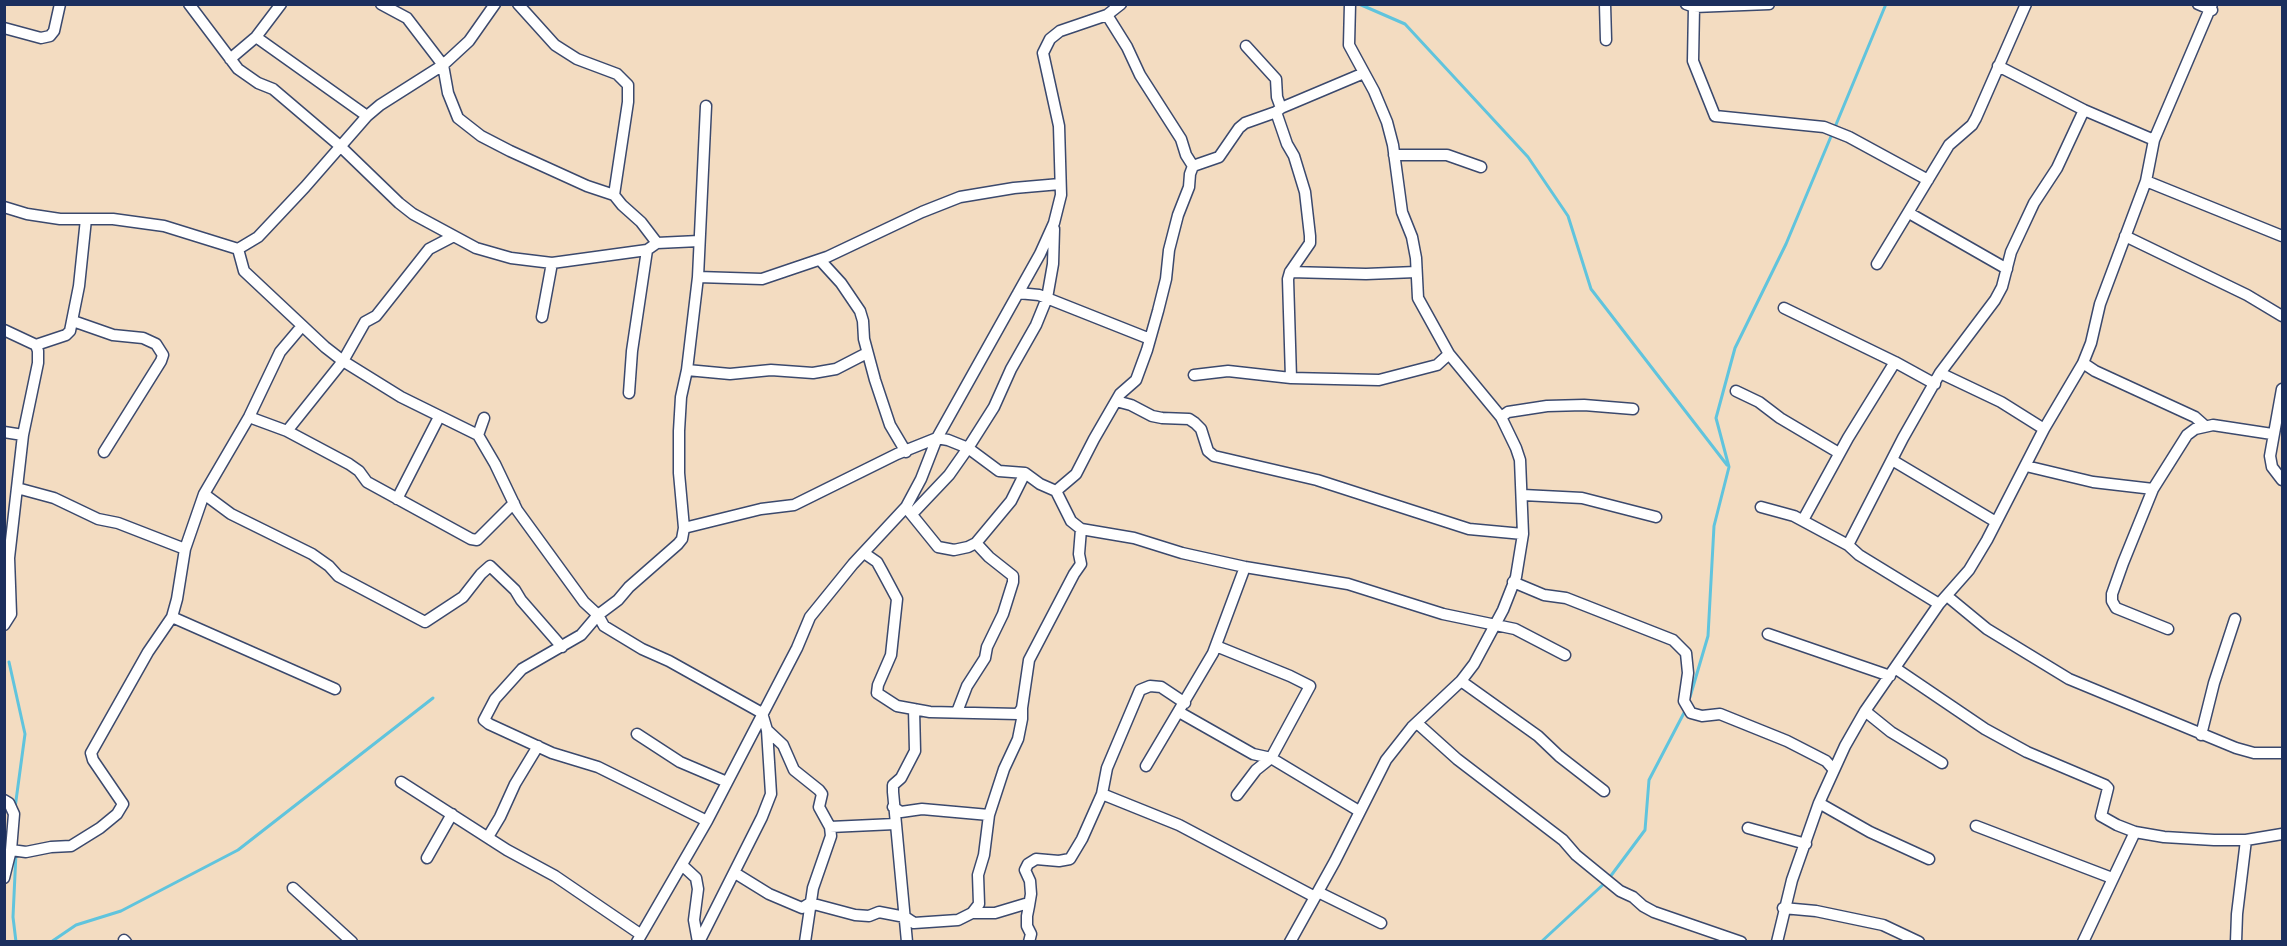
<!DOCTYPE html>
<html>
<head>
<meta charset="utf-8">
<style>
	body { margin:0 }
	#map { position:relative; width:2287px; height:946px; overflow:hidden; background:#f3dcc1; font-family:"Sorts Mill Goudy",serif }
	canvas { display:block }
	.frame { position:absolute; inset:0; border:6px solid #1b2f5e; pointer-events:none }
</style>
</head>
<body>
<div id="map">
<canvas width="2287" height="946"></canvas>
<div class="frame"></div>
</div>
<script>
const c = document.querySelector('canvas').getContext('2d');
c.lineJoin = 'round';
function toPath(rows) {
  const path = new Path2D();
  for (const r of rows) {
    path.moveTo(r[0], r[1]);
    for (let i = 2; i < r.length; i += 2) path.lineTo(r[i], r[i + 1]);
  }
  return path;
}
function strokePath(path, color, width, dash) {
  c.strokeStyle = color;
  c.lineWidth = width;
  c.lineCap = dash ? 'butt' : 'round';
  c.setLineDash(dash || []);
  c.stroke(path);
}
strokePath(toPath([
	[1359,4,1405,24,1528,157,1568,216,1591,289,1727,465],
	[1835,127,1886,4],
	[9,662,25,734,15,808],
	[1690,697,1708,636,1714,526,1729,467,1716,418,1735,348,1786,244,1832,134],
	[16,853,13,917,16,942],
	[51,942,76,925,121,911,238,850,433,698],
	[1541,942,1607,881,1645,830,1649,780,1686,709]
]), '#60c4dd', 3);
const street = toPath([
	[189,4,238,69,258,83,273,89,340,146,399,203,413,214,476,248,511,258,552,263,647,250,657,243,699,241],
	[381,4,407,18,443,65,448,93,458,118,481,136,510,151,587,186,614,195],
	[518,4,555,45,577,59,617,74,628,85,628,102,614,195,622,205,641,222,657,243],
	[1605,4,1606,40],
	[1686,4,1694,7,1693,61,1715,116,1824,127,1849,137,1928,180],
	[2198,4,2212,10],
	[1694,7,1769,4],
	[4,28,41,38,50,36,54,31,60,4],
	[256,37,367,116],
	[1246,46,1276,79,1277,97,1281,108],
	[230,59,256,37,281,4],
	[1998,66,2084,110,2154,140],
	[706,106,698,277,687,370,681,397,679,431,679,473,684,528,682,539,678,544,629,587,618,600,598,615,581,635,522,669,495,699,484,720,489,724,552,753,598,767,707,821],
	[1276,112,1281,108,1364,73],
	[1394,155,1447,155,1481,167],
	[1193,166,1219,157,1239,128,1245,123,1276,112,1287,144,1294,156,1305,192,1310,236,1310,243,1290,272,1288,279,1291,378],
	[2146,181,2282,236],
	[4,207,27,214,60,219,113,219,164,226,238,249,258,237,305,187,367,116,380,105,443,65,469,41,495,4],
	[1909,213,2007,269],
	[2125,236,2247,295,2282,316],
	[238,249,244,271,325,347,343,361,401,397,478,435,495,464,517,510,584,602,598,615,604,626,642,649,669,661,762,713,767,730,771,794,762,817,699,942],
	[820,260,841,283,860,311,863,321,864,339,875,380,890,425,906,452],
	[1877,264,1949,145,1972,125,1976,118,2026,4],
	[1290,272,1366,274,1416,272],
	[698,277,762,279,827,257,922,212,960,197,1014,188,1060,184],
	[1018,293,1039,295,1150,339],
	[1784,308,1895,362,1935,384],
	[542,317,552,263],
	[73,321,113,335,143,338,156,344,163,355,161,361,104,452],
	[4,330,36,345,38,351,38,363,23,435,9,558,11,614,4,625],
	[36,345,66,335,70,331,79,286,86,219],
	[2083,363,2095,371,2195,417,2204,425],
	[687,370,730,374,771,370,813,373,836,369,867,353],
	[1940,373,2001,402,2044,429],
	[1194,375,1228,371,1291,378,1379,380,1437,365,1449,354],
	[2282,389,2270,456,2272,467,2282,480],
	[1736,391,1759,402,1780,418,1839,453],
	[629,393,632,351,647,250],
	[1116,401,1131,405,1152,416,1162,418,1189,419,1195,423,1201,429,1208,451,1214,456,1317,480,1469,529,1523,534],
	[249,417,287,431,349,464,359,471,367,482,471,539,477,540,514,503],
	[1501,417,1508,412,1547,406,1584,405,1633,409],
	[287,431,343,361,365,322,376,316,429,249,452,237],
	[4,432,23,435],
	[478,435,484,418],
	[1892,460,1996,522],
	[2026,466,2093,482,2153,489],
	[17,488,54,498,98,519,118,523,185,549],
	[1056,491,1076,474,1094,439,1120,394,1136,380,1147,350,1158,311,1166,279,1169,250,1178,215,1189,187,1190,174,1193,166,1186,155,1181,139,1140,75,1127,47,1107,15],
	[204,494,231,514,312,554,329,566,338,576,425,622,463,597,481,574,490,566,515,590,521,600,562,647],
	[1523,495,1582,498,1656,517],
	[397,499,439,417],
	[1761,507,1794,516,1848,545,1859,555,1939,604],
	[908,510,938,547,954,550,968,547,976,543,1011,501,1025,473],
	[912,514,949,475,968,448,994,407,1011,369,1036,325,1047,298,1053,264,1054,229],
	[1803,520,1848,438,1895,362],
	[684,528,761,509,794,505,897,454,937,438,948,440,968,448,999,471,1025,473,1040,484,1056,491,1071,521,1081,529,1134,538,1182,553,1245,567,1348,584,1443,614,1515,629,1565,655],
	[1848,545,1903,438,1940,373,1995,300,2002,287,2011,252,2019,235,2034,203,2057,168,2084,110],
	[864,553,877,562,882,571,897,599,891,655,878,685,877,693,897,706,930,712,1018,714,1022,708,1029,660,1074,574,1081,564,1079,554,1081,529],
	[1513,582,1544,595,1566,598,1673,640,1686,653,1688,673,1684,701,1691,713,1702,716,1720,714,1787,741,1826,761,1834,770],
	[1947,596,1987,629,2069,679,2236,748,2254,753,2282,753],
	[172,617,335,689],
	[2168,629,2116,608,2112,601,2112,594,2123,563,2153,489,2187,435,2195,429,2213,425,2272,434],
	[1768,634,1890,676],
	[1216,646,1290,676,1310,686,1271,758,1256,770,1237,795],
	[1895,668,1985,729,2027,752,2105,785,2108,788,2101,816,2117,825,2135,832,2164,837,2214,840,2246,840,2282,834],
	[1461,681,1538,736,1559,756,1604,791],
	[1865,711,1891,732,1942,763],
	[957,712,967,686,985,658,987,647,1003,614,1013,582,1013,576,989,557,976,543],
	[1179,712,1253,754,1271,758,1359,811],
	[1417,723,1457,759,1563,840,1576,855,1620,891,1633,897,1643,906,1654,912,1741,942],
	[767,730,783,745,794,770,819,790,822,794,819,807,830,827,831,836,813,888,805,942],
	[637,734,680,762,727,782],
	[2201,735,2214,683,2235,619],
	[1146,766,1213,653,1245,567],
	[401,782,507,850,555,876,640,934],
	[1102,794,1179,825,1315,897],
	[4,800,9,803,14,814,11,850,4,878],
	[1819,803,1870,832,1929,859],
	[893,807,901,812,922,809,989,815,1004,769,1018,739,1022,719,1022,708],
	[1976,826,2112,878],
	[830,827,895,824],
	[1748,828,1806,844],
	[488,837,500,817,515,784,538,746],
	[11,850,26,852,51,847,71,846,100,828,117,814,123,804,93,760,91,753,148,652,172,617,177,599,185,549,204,494,249,417,280,352,302,326],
	[427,858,452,814],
	[682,865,696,878,698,889,694,920,698,942],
	[735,873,769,894,802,908,810,903,855,915,869,916,879,912,905,917,914,923,958,920,972,913,995,913,1025,904,1029,906,1027,916,1027,926,1031,934,1029,942],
	[293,888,352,942],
	[1318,892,1381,923],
	[1029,906,1031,894,1030,881,1025,870,1028,864,1036,859,1059,861,1070,859,1082,839,1102,794,1107,768,1140,690,1150,686,1161,687,1185,703],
	[1783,908,1816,911,1883,925,1919,942],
	[972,913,979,904,978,875,984,855,989,815],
	[124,940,126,942],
	[637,942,707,821,797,648,810,617,853,564,906,507,921,479,937,438,1040,254,1054,223,1061,195,1059,126,1043,53,1050,39,1060,31,1107,15,1121,4],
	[907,942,893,792,893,785,901,778,915,751,914,709],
	[1290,942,1335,861,1386,760,1412,727,1461,681,1474,664,1503,610,1516,577,1523,534,1520,460,1516,448,1501,417,1449,354,1418,298,1416,258,1412,237,1402,212,1393,145,1387,122,1374,91,1349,45,1350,4],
	[1777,942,1792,880,1819,803,1845,746,1865,711,1939,604,1969,570,1987,540,2044,429,2083,363,2091,343,2100,304,2146,181,2154,140,2212,4],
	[2083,942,2135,832],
	[2236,942,2237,914,2246,840]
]);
strokePath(street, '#3b496d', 13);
strokePath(street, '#fff', 10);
</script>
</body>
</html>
